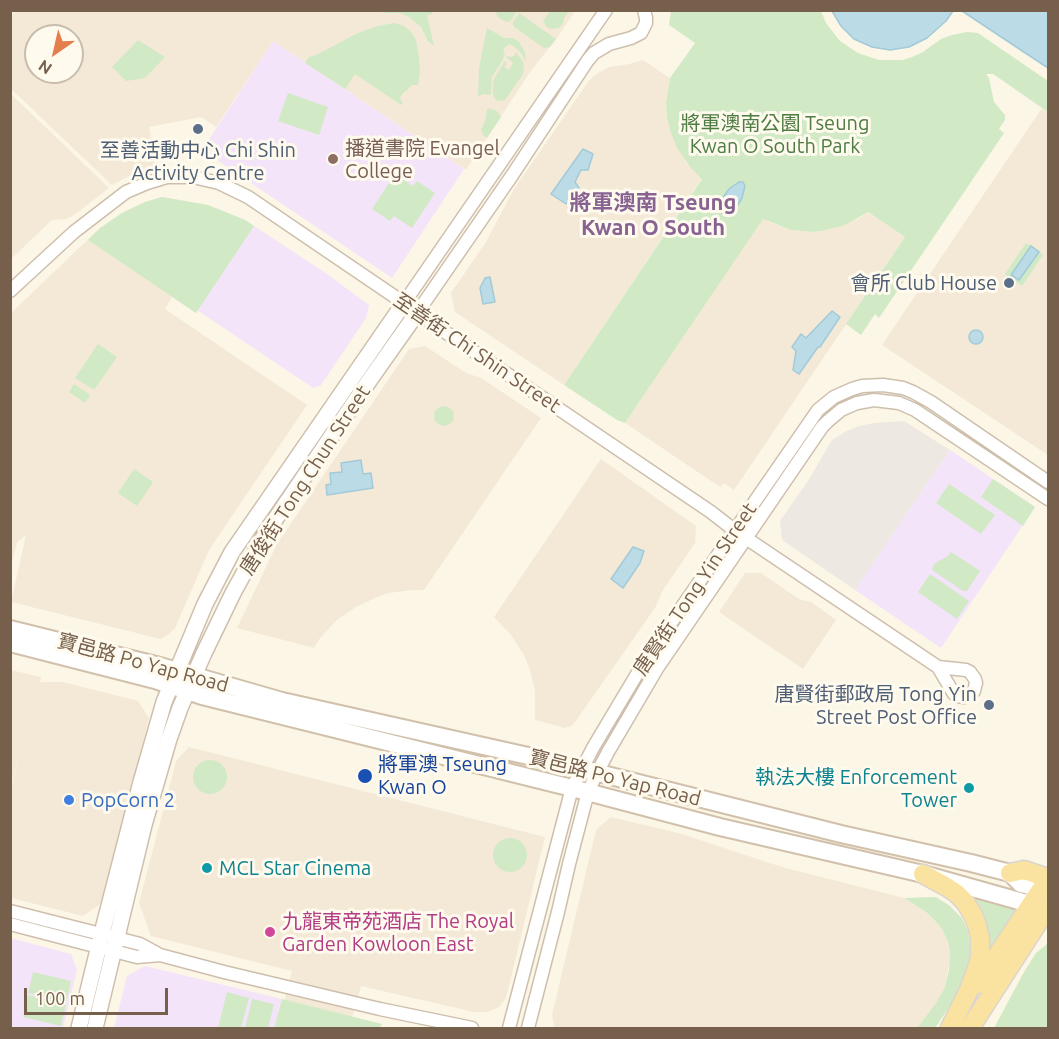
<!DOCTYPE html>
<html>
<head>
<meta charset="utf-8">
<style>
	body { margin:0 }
	#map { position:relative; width:1059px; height:1039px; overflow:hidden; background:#fcf6e7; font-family:Ubuntu,sans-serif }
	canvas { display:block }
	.frame { position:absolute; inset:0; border:12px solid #765f4b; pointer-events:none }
	.north { position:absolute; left:24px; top:24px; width:60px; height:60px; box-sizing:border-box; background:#fffaee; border:2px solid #c8bcad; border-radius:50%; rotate:214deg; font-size:16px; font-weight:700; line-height:24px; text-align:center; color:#765f4b }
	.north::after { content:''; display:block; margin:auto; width:21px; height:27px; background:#e57e4d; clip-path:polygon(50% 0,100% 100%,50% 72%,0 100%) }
	.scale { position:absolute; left:24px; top:988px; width:144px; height:27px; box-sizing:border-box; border:3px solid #765f4b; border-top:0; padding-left:8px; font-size:18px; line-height:21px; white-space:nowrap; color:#765f4b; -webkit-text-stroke:4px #fffaee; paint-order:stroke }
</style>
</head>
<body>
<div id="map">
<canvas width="1059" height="1039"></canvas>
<div class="frame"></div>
<div class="north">N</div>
<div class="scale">100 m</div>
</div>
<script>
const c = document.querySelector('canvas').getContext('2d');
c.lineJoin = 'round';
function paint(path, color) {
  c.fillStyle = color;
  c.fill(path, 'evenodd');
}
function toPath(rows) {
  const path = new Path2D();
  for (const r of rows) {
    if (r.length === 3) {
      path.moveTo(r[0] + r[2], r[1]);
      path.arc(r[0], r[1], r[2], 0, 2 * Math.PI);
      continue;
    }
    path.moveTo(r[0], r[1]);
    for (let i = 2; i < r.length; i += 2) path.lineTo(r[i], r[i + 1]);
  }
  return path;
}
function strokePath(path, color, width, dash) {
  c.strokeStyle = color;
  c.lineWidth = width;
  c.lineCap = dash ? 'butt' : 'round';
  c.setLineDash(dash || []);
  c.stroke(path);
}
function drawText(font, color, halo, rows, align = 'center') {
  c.font = font + ' Ubuntu,"Noto Sans TC",sans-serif';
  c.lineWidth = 6;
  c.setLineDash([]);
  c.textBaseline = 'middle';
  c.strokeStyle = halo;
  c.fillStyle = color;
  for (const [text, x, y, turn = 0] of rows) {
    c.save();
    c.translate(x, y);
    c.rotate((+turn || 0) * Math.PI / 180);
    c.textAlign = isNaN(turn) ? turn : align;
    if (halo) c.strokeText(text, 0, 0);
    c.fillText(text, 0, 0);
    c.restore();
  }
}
paint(toPath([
	[19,10,575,11,557,38,530,72,466,170,273,41,216,127,201,117,149,127,155,165,131,175,112,185,11,89,10,15],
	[36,36,72,36,72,72,36,72],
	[643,60,670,78,666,102,667,118,671,133,686,162,702,178,564,385,455,312,451,293,486,242,514,189,588,82,595,75,609,67,629,64],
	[11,94,109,188,73,216,66,219,52,220,11,259],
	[1042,108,1048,112,1048,455,882,345],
	[162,197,208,205,245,220,254,226,196,313,172,297,165,309,307,405,209,550,175,628,169,634,161,639,11,602,26,535,17,542,11,567,11,313,100,228,122,213,145,202],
	[868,212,905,237,734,490,724,483,720,487,625,423,763,218,772,223,791,230,812,232,822,231,842,226,860,218],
	[425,346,466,373,481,378,541,418,424,590,412,590,389,593,377,597,356,607,337,620,320,638,314,648,237,628,277,544,409,349],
	[601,459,696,526,695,543,663,590,655,608,575,722,571,726,565,728,535,720,535,691,529,667,524,655,511,635,494,617],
	[745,573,761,573,799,599,811,602,836,620,803,669,719,612],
	[11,670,41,677,40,682,63,682,138,701,149,718,102,903,83,916,11,898,11,788,20,754,11,785],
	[189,747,545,837,506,998,499,1007,487,1012,474,1012,361,986,350,1025,282,1010,292,971,151,936,139,903,176,761],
	[611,817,682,834,782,867,904,898,926,912,942,929,948,942,950,952,950,960,944,989,936,1003,917,1028,556,1028,554,1026,552,1015,596,830]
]), '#f4e9d6');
paint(toPath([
	[904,421,950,450,855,590,782,540,780,521,808,481,832,440,845,432,859,426,874,423]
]), '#ede8e1');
paint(toPath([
	[273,41,464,169,392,278,202,150],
	[254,226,327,274,369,305,366,318,321,385,313,388,197,310],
	[950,450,1035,507,941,648,855,590],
	[10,938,71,954,77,970,63,1028,11,1028],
	[145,966,282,999,274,1028,114,1028,127,976]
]), '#f3e4f9');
paint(toPath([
	[381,11,432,11,432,14,427,15,434,46,428,41,421,27,409,17,400,13,384,13],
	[516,11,517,11,511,20,509,22,504,21,498,17,496,13,496,11],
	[550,11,569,11,564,18,563,23,559,28,550,29,546,26,543,21],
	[671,11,821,11,826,23,840,41,858,53,879,60,902,60,912,57,923,52,941,39,952,35,967,32,978,33,1048,81,1048,112,993,74,986,74,989,78,994,102,1005,115,1005,120,999,129,1004,133,879,318,875,314,861,335,846,324,905,237,868,212,851,222,842,226,822,231,812,232,791,230,763,219,625,423,617,420,564,385,702,179,691,168,677,148,671,133,667,118,666,102,670,78,695,43,669,25],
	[519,13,556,39,550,47,544,48,513,26,513,22],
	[394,23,404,26,412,33,416,40,419,57,420,72,418,85,412,85,406,91,405,91,400,97,401,98,400,100,403,102,401,105,355,74,345,89,305,63,309,57,316,55,358,33,378,26],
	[487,28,504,38,513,38,518,41,525,52,526,62,522,54,517,49,510,44,506,46,503,50,505,54,502,61,492,77,491,95,484,94,478,96,479,68],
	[138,40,165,57,145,78,126,81,112,67],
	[516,52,524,63,523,74,505,100,497,101,494,97,493,93,493,82,495,77,505,61,507,63,504,67,509,70,513,63,506,57,507,56,510,57,514,56],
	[288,93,328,107,319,135,278,121],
	[489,108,497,111,501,117,487,138,484,136,481,130,485,121,487,110],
	[395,174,413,186,417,181,435,193,412,228,394,216,390,221,372,209],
	[162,197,208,205,245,220,254,226,196,313,88,240,100,228,122,213,145,202],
	[1026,243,1029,245,1030,244,1041,252,1040,253,1043,255,1022,286,1005,274],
	[98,344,117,357,94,390,75,378],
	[74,384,90,395,85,403,69,392],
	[444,416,10],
	[134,469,153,482,137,506,118,493],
	[993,479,1035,507,1023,526,981,497],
	[949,484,995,515,981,534,936,503],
	[951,552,980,571,967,591,963,591,932,570,934,564,948,556],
	[930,574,969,601,957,619,918,592],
	[210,777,17],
	[510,855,17],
	[962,891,1013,907,1015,910,1014,914,987,954],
	[936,897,950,906,962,918,967,929,971,946,970,960,960,991,935,1028,917,1028,936,1003,944,989,949,970,950,952,948,942,942,929,934,920,926,912,904,898],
	[1048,943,1048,1028,994,1028,1024,972,1036,953],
	[33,972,71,981,66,1003,28,993],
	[227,992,249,998,241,1028,218,1028],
	[28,995,66,1004,61,1026,23,1017],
	[252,999,274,1004,268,1028,245,1028],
	[282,999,382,1024,380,1028,274,1028]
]), '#d1eac5');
const water = toPath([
	[832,11,953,11,946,21,927,38,909,47,890,50,872,47,854,39,841,26,832,11],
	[962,11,1048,11,1048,68,962,11],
	[583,149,593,154,588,170,581,170,575,182,579,188,566,204,551,194,583,149],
	[739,182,743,182,745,186,742,198,736,208,726,214,722,214,720,210,722,199,729,189,739,182],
	[1031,246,1039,252,1019,280,1011,275,1031,246],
	[490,277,495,302,483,304,480,288,485,278,490,277],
	[832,311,840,317,820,347,818,347,799,374,793,370,796,351,792,347,801,334,806,338,832,311],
	[976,337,7],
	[361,460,363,474,371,473,373,488,327,495,326,485,331,484,330,473,342,472,341,463,361,460],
	[633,547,644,551,640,563,623,588,611,579,633,547]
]);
paint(water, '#bbdce6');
strokePath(water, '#a2cad8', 1.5);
const minor = toPath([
	[10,291,74,232,126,192,147,183,167,177,193,177,219,183,248,197,404,303,417,313,711,512,734,530,938,667,966,670,970,672,975,679,976,683,974,691,971,694,964,697,957,696,954,694,938,667],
	[404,303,606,10],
	[417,313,513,174,588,60,594,53,609,44,631,38,641,33,646,23,646,18,644,10],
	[10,911,140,944,160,955,224,972,380,1009,472,1028],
	[10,924,137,957,160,955],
	[509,1028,572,788,594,746,646,659,818,410,834,397,852,389,862,386,883,385,903,388,913,392,931,402,1048,482],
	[528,1028,558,912,569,864,588,792,597,773,608,752,658,667,822,427,828,421,841,410,857,403,874,400,899,403,915,410,1048,499]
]);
const tertiary = toPath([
	[79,1028,102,933,141,782,164,702,205,604,232,552,404,303],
	[95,1028,144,825,169,739,180,708,204,653,233,593,266,533,371,378,417,313]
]);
const secondary = toPath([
	[10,629,160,666,282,701,555,762,841,834,971,863,1010,873,1021,884,1048,890],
	[10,643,155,680,202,696,572,788,720,827,923,874,1044,908]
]);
const primary = toPath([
	[1010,873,1024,870,1048,878],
	[923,874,945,886,956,893,965,902,972,913,977,925,980,938,980,958,977,968,969,990,950,1028],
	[978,984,1048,879],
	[970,1028,1048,907]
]);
strokePath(minor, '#cebfad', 15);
strokePath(tertiary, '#cebfad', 18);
strokePath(secondary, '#d1c0aa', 20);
strokePath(primary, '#dbd5d0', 21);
strokePath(minor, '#fff', 12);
strokePath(tertiary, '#fff', 15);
strokePath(secondary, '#fff', 16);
strokePath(primary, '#fae2a1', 18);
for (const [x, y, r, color] of [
	[198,129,6,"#5c6f8a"],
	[333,159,6,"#8d6e63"],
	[1009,283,6,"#5c6f8a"],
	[989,705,6,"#5c6f8a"],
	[365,776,8,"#1a4fb4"],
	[969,788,6,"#0f9aa8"],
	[69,800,6,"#3f7fe0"],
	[207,868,6,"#0f9aa8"],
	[270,932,6,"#d1479c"]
]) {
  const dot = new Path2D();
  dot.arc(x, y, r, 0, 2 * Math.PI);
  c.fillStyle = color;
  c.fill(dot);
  strokePath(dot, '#fffaee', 2);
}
drawText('20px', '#4e7c43', '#fffaee', [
	["將軍澳南公園 Tseung",775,123],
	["Kwan O South Park",775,146]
]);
drawText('20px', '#785e54', '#fffaee', [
	["播道書院 Evangel",345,148],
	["College",345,171]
], 'left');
drawText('20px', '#4e5e75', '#fffaee', [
	["至善活動中心 Chi Shin",198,150,"center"],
	["Activity Centre",198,173,"center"],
	["會所 Club House",997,283],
	["唐賢街郵政局 Tong Yin",977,694],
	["Street Post Office",977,717]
], 'right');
drawText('20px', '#765f4b', '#fffaee', [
	["至善街 Chi Shin Street",477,353,34],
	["唐俊街 Tong Chun Street",305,480,-57],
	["唐賢街 Tong Yin Street",695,589,-56],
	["寶邑路 Po Yap Road",143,663,15],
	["寶邑路 Po Yap Road",615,778,14]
]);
drawText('20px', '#164399', '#fffaee', [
	["將軍澳 Tseung",378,764],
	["Kwan O",378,787]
], 'left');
drawText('20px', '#0d838f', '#fffaee', [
	["執法大樓 Enforcement",957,777],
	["Tower",957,800],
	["MCL Star Cinema",219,868,"left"]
], 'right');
drawText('20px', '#366cbe', '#fffaee', [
	["PopCorn 2",81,800]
], 'left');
drawText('20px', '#b23c85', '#fffaee', [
	["九龍東帝苑酒店 The Royal",282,921],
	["Garden Kowloon East",282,944]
], 'left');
drawText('bold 22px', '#886392', '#fffaee', [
	["將軍澳南 Tseung",653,203],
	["Kwan O South",653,228]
]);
</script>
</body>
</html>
